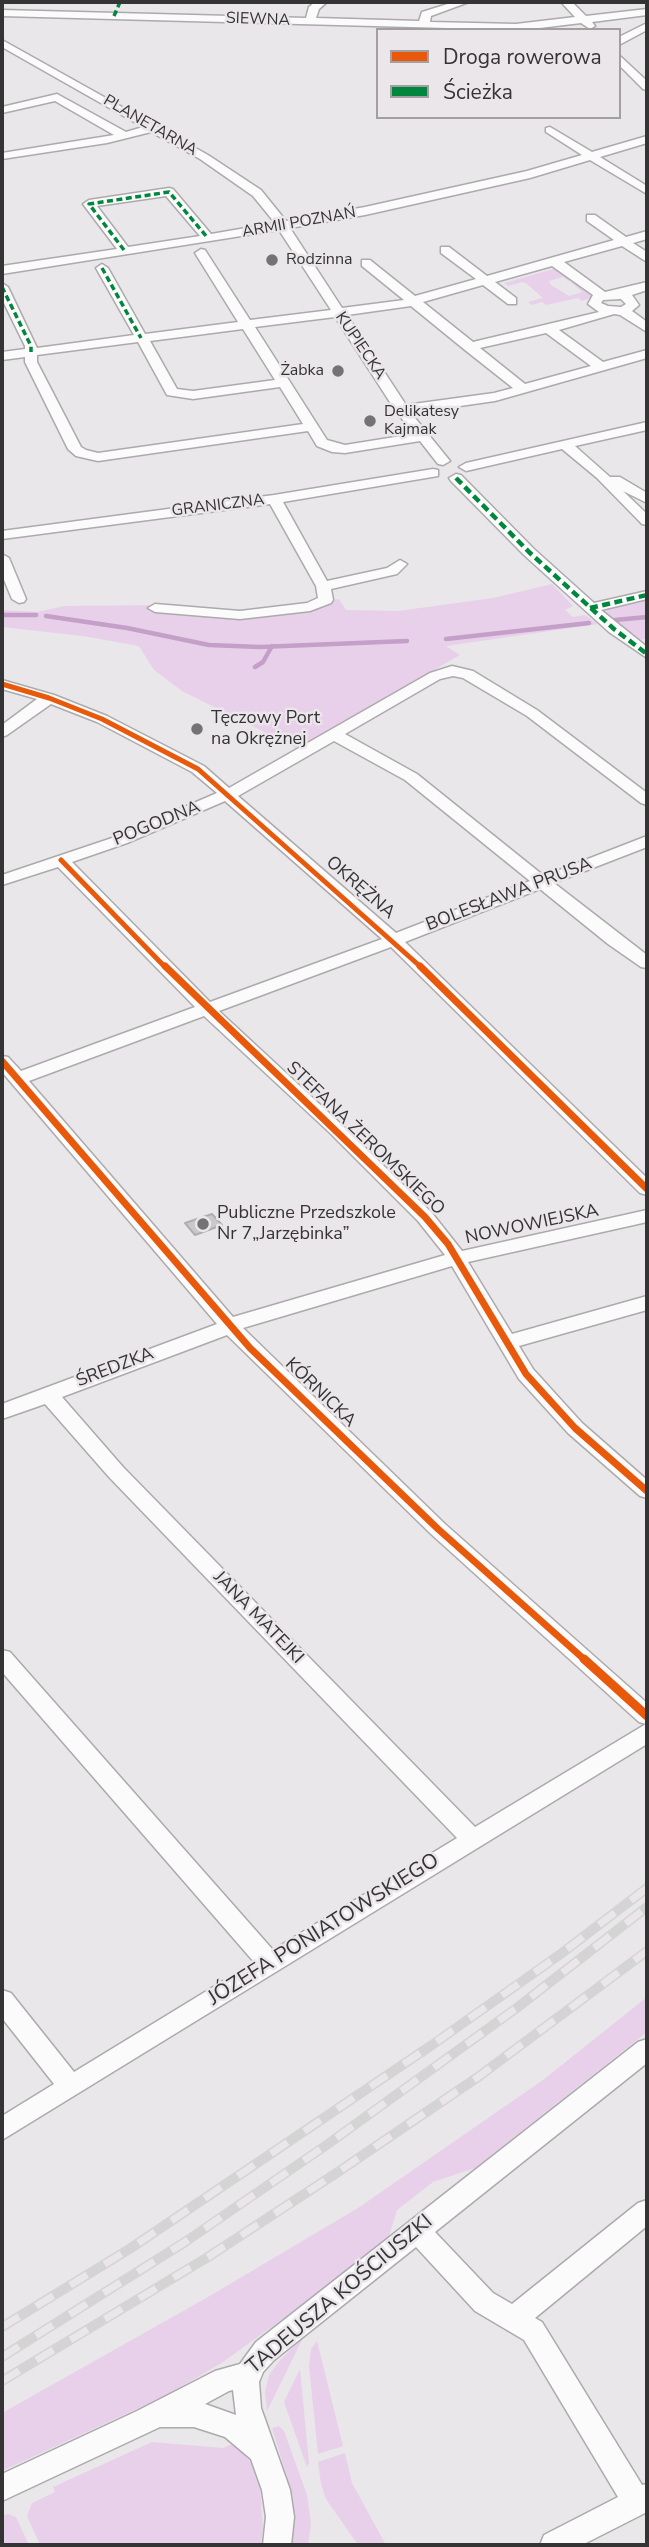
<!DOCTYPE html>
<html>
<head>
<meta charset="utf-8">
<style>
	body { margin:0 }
	#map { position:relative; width:649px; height:2547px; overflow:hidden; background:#e9e7e9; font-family:"Nunito Sans",sans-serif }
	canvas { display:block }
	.frame { position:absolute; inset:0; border:4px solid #353435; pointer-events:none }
	.legend { position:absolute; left:376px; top:28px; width:245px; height:91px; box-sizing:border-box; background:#eae6ea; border:2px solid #a29fa2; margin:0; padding:9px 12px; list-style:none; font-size:21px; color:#353435 }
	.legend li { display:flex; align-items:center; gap:14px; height:35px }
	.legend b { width:35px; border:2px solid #a29fa2 }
</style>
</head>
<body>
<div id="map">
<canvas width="649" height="2547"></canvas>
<div class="frame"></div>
<ul class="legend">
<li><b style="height:9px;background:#e8590c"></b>Droga rowerowa</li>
<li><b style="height:9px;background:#00873e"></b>Ścieżka</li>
</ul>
</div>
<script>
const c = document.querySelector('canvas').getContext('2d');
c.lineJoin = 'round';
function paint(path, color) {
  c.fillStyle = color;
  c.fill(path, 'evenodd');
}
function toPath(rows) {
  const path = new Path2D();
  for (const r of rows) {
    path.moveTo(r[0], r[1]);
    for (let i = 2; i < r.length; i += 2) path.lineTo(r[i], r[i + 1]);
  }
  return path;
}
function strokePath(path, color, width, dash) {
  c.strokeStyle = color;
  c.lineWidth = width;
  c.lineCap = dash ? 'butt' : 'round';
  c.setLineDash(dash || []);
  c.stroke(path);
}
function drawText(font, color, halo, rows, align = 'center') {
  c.font = font + ' "Nunito Sans",sans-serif';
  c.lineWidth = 5;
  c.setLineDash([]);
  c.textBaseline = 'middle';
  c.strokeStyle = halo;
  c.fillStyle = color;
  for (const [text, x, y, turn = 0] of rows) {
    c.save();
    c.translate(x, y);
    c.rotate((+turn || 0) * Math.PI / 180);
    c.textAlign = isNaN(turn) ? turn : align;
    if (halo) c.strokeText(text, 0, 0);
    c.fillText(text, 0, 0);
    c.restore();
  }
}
paint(toPath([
	[557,268,573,280,568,281,563,277,549,281,551,285,569,296,582,292,571,282,575,281,593,297,582,301,578,298,546,305,542,302,532,305,528,302,543,298,527,284,523,282,508,286,504,283],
	[552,584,573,606,565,610,573,617,585,615,598,624,446,646,460,655,298,749,182,691,154,670,139,646,83,636,2,627,2,610,37,612,65,606,163,605,230,612,339,599,346,610,398,611,493,598],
	[647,598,647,638,641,640,600,609],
	[647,1997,647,2032,475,2168,433,2182,397,2210,389,2236,331,2284,223,2362,167,2395,2,2471,2,2413,208,2297,358,2208,543,2080],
	[303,2338,267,2411,265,2392,269,2375,281,2359],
	[317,2341,343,2446,318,2454,309,2366,311,2349],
	[300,2369,309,2463,307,2467,284,2402],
	[279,2426,284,2431,307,2495,311,2524,308,2545,293,2545,293,2497,272,2428],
	[152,2442,223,2448,235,2443,251,2463,260,2488,263,2528,261,2545,40,2545,27,2516,32,2503,55,2492,53,2487],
	[345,2453,352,2483,386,2545,358,2545,326,2499,321,2484,318,2462],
	[8,2514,16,2517,29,2545,2,2545,2,2516]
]), '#e8d0ea');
strokePath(toPath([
	[2,615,36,615],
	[46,616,127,628,209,645,260,647,407,641],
	[615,620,647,617],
	[446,639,589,623],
	[255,667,263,662,272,646]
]), '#c49fc7', 4.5);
const building = toPath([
	[212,1214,222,1225,195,1235,185,1223,212,1214]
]);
paint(building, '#cac8ca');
strokePath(building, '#b0aeb0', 2);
const minor = toPath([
	[315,2,327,2,319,9,316,18,419,21,422,12,454,2,469,2,431,16,430,22,516,24,575,17,561,2,572,2,586,16,647,9,647,15,592,22,595,26,590,29,581,23,523,30,2,16,2,10,306,18,309,7,315,2],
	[647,23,647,30,619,45,619,37,647,23],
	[2,40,208,155,261,190,286,221,365,207,527,171,582,155,546,132,546,128,550,127,592,152,647,136,647,143,600,157,647,186,647,194,590,160,530,178,365,215,290,228,342,308,404,300,362,266,362,260,370,260,415,296,476,279,441,253,441,247,449,247,487,276,614,240,587,221,587,215,595,215,626,237,647,231,647,239,633,243,647,252,647,262,622,246,564,262,605,292,647,282,647,290,632,295,639,305,632,311,647,322,647,332,620,315,614,314,559,330,603,362,647,350,647,358,495,401,411,413,450,461,443,465,438,464,420,441,345,453,332,452,317,446,308,431,98,461,76,456,68,449,25,362,25,357,2,360,2,352,25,349,25,346,2,299,2,283,8,287,37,348,134,335,96,268,102,264,108,268,145,334,238,322,195,253,201,249,205,250,250,320,331,310,279,230,2,274,2,266,117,249,83,204,89,200,169,188,173,189,211,234,275,223,253,196,200,159,151,132,107,143,2,159,2,153,114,135,55,101,2,113,2,107,57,94,126,132,143,127,2,47,2,40],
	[166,196,200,236,128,247,97,206,166,196],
	[552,266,593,295,588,304,599,312,473,342,423,302,483,285,508,304,516,304,516,298,495,282,552,266],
	[621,299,626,304,621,307,608,306,601,303,603,300,621,299],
	[411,306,465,350,513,388,494,393,406,405,347,315,411,306],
	[335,317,395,410,414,434,345,445,327,440,255,327,335,317],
	[243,329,275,380,193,391,177,389,150,341,243,329],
	[546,333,591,366,525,384,480,348,546,333],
	[138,342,167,395,193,399,280,387,303,424,98,453,86,450,81,447,37,362,37,355,138,342],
	[619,55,647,81,647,90,643,89,619,65,619,55],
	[647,422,647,430,575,446,610,477,620,477,647,493,647,503,623,491,647,514,647,525,642,524,597,478,562,449,466,471,459,467,466,463,647,422],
	[433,469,438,470,438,476,283,502,327,581,387,568,400,560,407,564,397,574,331,589,333,600,331,603,310,611,240,619,155,612,148,608,155,604,240,611,307,603,318,598,316,586,270,504,2,539,2,531,274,495,433,469],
	[456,474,461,475,534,549,594,603,647,591,647,599,601,610,647,647,647,658,609,632,524,555,451,481,449,478,456,474],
	[2,554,9,558,26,599,24,602,19,603,12,599,2,575,2,554],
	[452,666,473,671,537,710,647,793,647,805,641,803,527,716,463,678,453,676,440,679,345,734,417,774,544,876,647,836,647,847,554,883,647,955,647,968,641,967,608,944,540,889,405,942,647,1178,647,1195,640,1193,391,947,219,1011,341,1124,432,1213,462,1251,647,1210,647,1222,468,1262,512,1334,647,1296,647,1310,519,1346,533,1369,582,1423,647,1480,647,1498,640,1496,568,1433,519,1379,452,1266,243,1328,445,1524,647,1703,647,1744,2,2140,2,2116,54,2084,2,2018,2,1990,11,1993,74,2072,254,1962,2,1672,2,1650,10,1652,273,1950,457,1838,109,1477,45,1404,2,1419,2,1404,217,1324,2,1072,2,1056,8,1057,21,1071,195,1007,58,867,2,885,2,875,115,837,217,793,192,772,97,722,51,704,7,735,2,737,2,725,37,699,2,689,2,680,54,695,107,716,204,766,229,788,430,673,452,666],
	[334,741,405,780,530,881,396,933,238,796,334,741],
	[225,801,382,939,210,1002,72,862,127,843,225,801],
	[204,1016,329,1132,418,1221,445,1255,233,1317,29,1081,204,1016],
	[227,1335,431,1534,639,1722,646,1724,475,1827,123,1467,62,1397,227,1335],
	[647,2039,647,2063,435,2232,493,2293,512,2304,638,2203,647,2200,647,2226,535,2318,542,2322,642,2485,647,2484,647,2512,582,2545,540,2545,544,2535,618,2497,524,2340,475,2311,416,2247,274,2360,263,2372,259,2382,261,2408,290,2490,294,2517,291,2545,263,2545,266,2517,262,2490,251,2459,225,2437,194,2427,160,2427,2,2501,2,2474,137,2411,215,2371,240,2364,256,2342,638,2042,647,2039],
	[233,2390,236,2415,205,2404,229,2391,233,2390]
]);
strokePath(minor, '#acaaac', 3);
paint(minor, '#fcfbfc');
const rail = toPath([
	[2,2327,131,2248,432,2045,562,1953,647,1888],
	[2,2357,185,2242,328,2144,518,2007,647,1907],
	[2,2381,208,2257,335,2174,478,2077,647,1951]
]);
strokePath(rail, '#d5d4d5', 10);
strokePath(rail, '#eae6ea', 7, [20]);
strokePath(toPath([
	[114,16,120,2],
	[124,250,89,204,169,192,207,237],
	[102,268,141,338],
	[2,287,31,346,31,352]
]), '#00873e', 3.5, [6, 3.5]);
strokePath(toPath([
	[456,478,529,552,614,629,647,654],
	[590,608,647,595]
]), '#00873e', 4.5, [8, 4.5]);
strokePath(toPath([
	[2,684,49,698,102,719,198,769,422,968],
	[61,860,166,968]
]), '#e8590c', 5);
strokePath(toPath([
	[165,966,425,1217,448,1244,526,1374,575,1428,647,1491],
	[420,966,647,1189],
	[2,1061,250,1348,438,1529,586,1661]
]), '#e8590c', 7);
strokePath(toPath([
	[584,1659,647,1716]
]), '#e8590c', 9);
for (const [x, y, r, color] of [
	[272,260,7,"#747374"],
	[338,371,7,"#747374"],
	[370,421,7,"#747374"],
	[197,729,7,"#747374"],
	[203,1224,7,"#747374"]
]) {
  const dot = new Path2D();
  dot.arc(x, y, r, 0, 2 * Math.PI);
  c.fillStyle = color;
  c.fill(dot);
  strokePath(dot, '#eae6ea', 2.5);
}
drawText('16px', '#353435', '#eae6ea', [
	["SIEWNA",258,20,2],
	["PLANETARNA",150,126,30],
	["ARMII POZNAŃ",299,223,-10],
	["KUPIECKA",360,346,56],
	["GRANICZNA",218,506,-7]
]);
drawText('16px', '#353435', '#eae6ea', [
	["Rodzinna",286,260],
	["Żabka",324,371,"right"],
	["Delikatesy",384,412],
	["Kajmak",384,430]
], 'left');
drawText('18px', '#353435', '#eae6ea', [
	["Tęczowy Port",211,719],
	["na Okrężnej",211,740],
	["Publiczne Przedszkole",217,1214],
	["Nr 7„Jarzębinka”",217,1235]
], 'left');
drawText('18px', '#353435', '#eae6ea', [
	["POGODNA",157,824,-22],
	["OKRĘŻNA",360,888,41],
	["BOLESŁAWA PRUSA",509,895,-21],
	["STEFANA ŻEROMSKIEGO",365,1139,44],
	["NOWOWIEJSKA",532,1225,-12],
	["ŚREDZKA",115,1368,-21],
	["KÓRNICKA",320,1393,44],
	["JANA MATEJKI",258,1618,46]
]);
drawText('21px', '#353435', '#eae6ea', [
	["JÓZEFA PONIATOWSKIEGO",324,1930,-32],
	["TADEUSZA KOŚCIUSZKI",340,2295,-40]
]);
</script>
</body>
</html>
